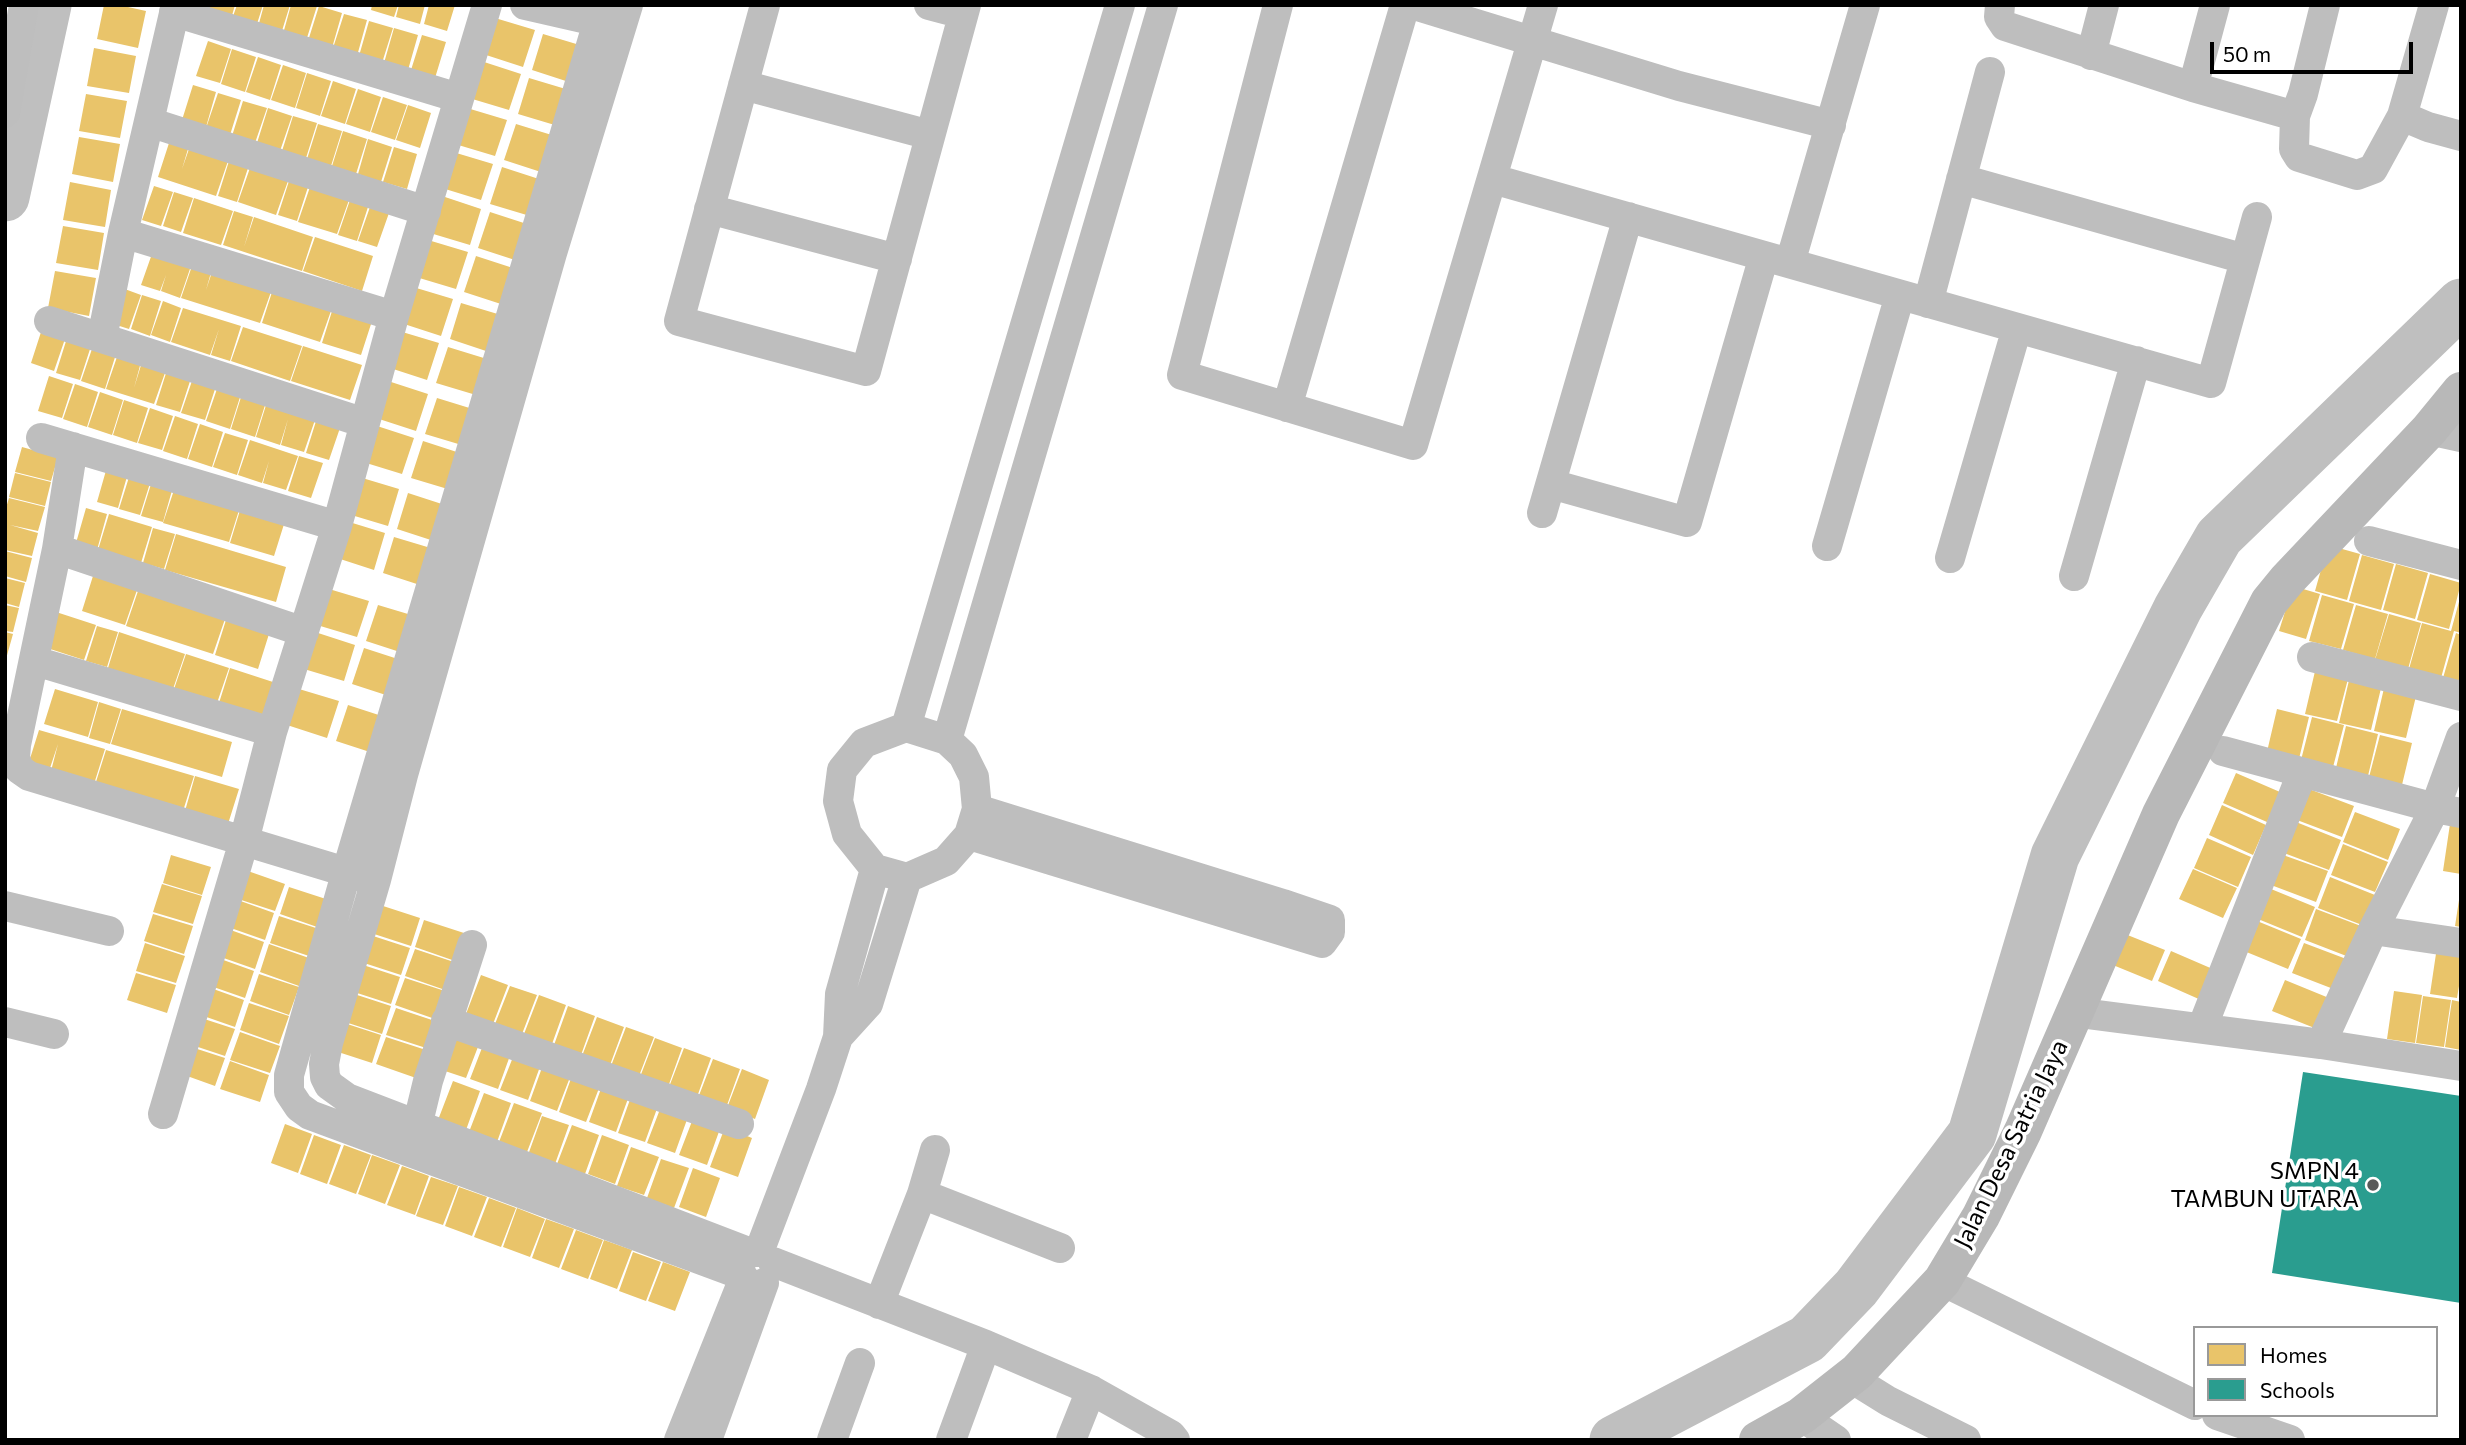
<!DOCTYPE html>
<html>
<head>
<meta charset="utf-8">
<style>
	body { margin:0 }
	#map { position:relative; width:2466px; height:1445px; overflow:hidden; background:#fff; font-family:Commissioner,sans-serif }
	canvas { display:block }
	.frame { position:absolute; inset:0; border:7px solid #000; pointer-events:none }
	.legend { position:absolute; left:2193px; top:1326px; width:245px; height:91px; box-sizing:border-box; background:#fff; border:2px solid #999; margin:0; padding:9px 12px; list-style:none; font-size:21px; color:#000 }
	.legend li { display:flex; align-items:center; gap:14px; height:35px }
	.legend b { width:35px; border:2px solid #999 }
	.scale { position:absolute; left:2210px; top:42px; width:203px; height:32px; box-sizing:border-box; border:4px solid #000; border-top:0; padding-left:9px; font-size:21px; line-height:24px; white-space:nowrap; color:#000; -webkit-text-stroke:5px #fff; paint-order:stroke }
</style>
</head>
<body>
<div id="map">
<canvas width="2466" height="1445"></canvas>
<div class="frame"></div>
<ul class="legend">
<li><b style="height:19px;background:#e9c46a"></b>Homes</li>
<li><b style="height:19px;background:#2a9d8f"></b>Schools</li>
</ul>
<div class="scale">50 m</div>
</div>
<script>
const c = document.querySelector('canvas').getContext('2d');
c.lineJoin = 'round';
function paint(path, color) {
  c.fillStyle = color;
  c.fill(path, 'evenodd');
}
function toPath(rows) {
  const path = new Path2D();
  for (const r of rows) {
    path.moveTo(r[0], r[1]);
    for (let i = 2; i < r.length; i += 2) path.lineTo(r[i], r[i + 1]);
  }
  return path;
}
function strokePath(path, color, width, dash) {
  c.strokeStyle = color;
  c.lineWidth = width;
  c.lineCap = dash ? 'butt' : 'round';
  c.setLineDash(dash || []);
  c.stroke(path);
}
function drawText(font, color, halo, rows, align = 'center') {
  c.font = font + ' Commissioner,sans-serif';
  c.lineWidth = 7;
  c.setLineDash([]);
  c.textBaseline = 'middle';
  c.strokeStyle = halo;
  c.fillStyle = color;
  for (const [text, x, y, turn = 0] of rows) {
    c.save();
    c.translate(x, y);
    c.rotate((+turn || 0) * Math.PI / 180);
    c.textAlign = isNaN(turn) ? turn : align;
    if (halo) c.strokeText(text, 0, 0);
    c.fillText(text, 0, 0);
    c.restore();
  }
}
paint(toPath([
	[24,5,47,5,5,197,5,109]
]), '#ececec');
paint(toPath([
	[104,5,119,5,146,11,138,48,97,39],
	[209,5,235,5,231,19,207,12],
	[237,5,263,5,256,27,232,19],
	[264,5,290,5,281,34,258,27],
	[291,5,317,6,306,41,283,34],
	[372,5,398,5,394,17,371,10],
	[399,5,425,5,420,24,396,17],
	[429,5,455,5,447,31,424,24],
	[319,6,342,13,332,48,308,41],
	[344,14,367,20,357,56,333,48],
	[495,18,535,30,523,67,483,54],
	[369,21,393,28,382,63,359,56],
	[394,28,418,35,408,70,384,63],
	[543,34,583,46,572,83,532,70],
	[422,35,446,42,435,78,411,70],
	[208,41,231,49,220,83,196,76],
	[94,48,136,56,129,93,87,86],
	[232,49,256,57,245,92,221,84],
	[258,57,281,65,270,100,246,92],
	[481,61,521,74,509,110,469,98],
	[283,65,306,73,295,108,271,100],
	[307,73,331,81,320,116,296,108],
	[529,78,569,90,558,126,518,114],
	[333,81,356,89,345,124,321,116],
	[193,85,216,92,206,127,182,120],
	[358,89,381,97,370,132,346,124],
	[218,93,241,100,230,135,206,128],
	[86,94,127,101,120,138,79,131],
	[383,97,407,105,395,140,371,132],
	[243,101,267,108,255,143,232,136],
	[408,105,431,113,420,148,396,140],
	[268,108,292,116,280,151,257,143],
	[467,108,507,120,495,156,455,144],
	[293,116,317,123,306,158,282,151],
	[318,124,342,131,331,166,307,159],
	[516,124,555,136,544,173,504,160],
	[343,131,367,139,356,174,332,166],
	[79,137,120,144,113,182,72,174],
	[368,139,392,147,381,182,358,174],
	[169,143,188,149,182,169,189,149,228,161,216,196,158,177],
	[394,147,417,154,407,189,383,182],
	[453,152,493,164,481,200,442,188],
	[229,161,248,168,237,202,218,196],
	[502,167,542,180,530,216,490,204],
	[250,168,288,181,276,215,238,202],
	[289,181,308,187,297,221,278,215],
	[70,182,111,190,105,227,63,220],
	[154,186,173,192,161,226,142,220],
	[310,187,349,200,337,234,298,222],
	[174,192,193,198,181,232,163,226],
	[442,196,481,209,470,245,430,233],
	[194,198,233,211,221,245,183,233],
	[350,200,368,207,357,241,338,235],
	[370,207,389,213,377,247,358,241],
	[234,211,253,217,244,247,254,217,313,237,302,271,223,245],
	[490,212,530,225,518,261,478,248],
	[63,226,104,233,98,270,56,263],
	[315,237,373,256,362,291,303,271],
	[428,240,468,252,456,289,416,277],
	[153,251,192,263,180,298,161,291,166,275,160,291,141,285],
	[476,256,516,269,504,305,464,292],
	[193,263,212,269,206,290,213,269,272,289,260,323,181,298],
	[55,271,96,278,89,316,48,308],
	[413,287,453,299,441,336,401,323],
	[122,288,141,295,129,329,110,323],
	[273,289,332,308,320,342,262,323],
	[142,295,161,301,150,336,131,329],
	[163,301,181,308,170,342,151,335],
	[461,303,501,315,489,352,450,339],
	[183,308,241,326,230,361,211,355,219,329,210,355,171,342],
	[333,308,372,321,361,355,322,343],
	[243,327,302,346,290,381,231,361],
	[42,329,66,336,54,371,31,363],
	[399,331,439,343,427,380,387,367],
	[67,338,91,346,80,380,56,373],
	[93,346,116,354,105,389,81,381],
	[303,346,362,365,350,400,291,381],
	[448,347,487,359,476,395,436,383],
	[118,354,141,362,134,388,142,362,166,370,154,404,106,389],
	[167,370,191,378,180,412,156,405],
	[49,376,73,384,62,418,38,411],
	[193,378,216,386,205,420,181,413],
	[388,381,428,394,416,431,376,418],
	[75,384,98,392,87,427,63,419],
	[218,386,241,394,230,429,206,421],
	[100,392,123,400,112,435,88,427],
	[242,394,266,402,255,437,231,429],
	[437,398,476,410,465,446,425,434],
	[124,400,148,408,137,443,113,435],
	[267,402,316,417,304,452,281,445,288,419,280,445,256,437],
	[150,408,173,416,162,450,138,443],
	[175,416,198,424,187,459,163,451],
	[317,418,341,425,329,460,306,453],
	[200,424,223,432,212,467,188,459],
	[374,425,414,438,402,474,363,462],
	[225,433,248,440,237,475,213,467],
	[250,440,298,456,286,490,263,483,269,461,262,483,238,475],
	[423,441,463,454,451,490,411,478],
	[22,447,58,457,51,481,15,472],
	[299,456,323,463,311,498,288,491],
	[107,467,128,473,118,508,97,502],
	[15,473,51,482,45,506,9,497],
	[130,474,151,480,140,515,119,509],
	[359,477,399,489,388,526,348,514],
	[152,481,173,487,163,522,141,516],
	[175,487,240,507,229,542,163,523],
	[408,493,448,506,437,542,397,529],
	[9,498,45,507,38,531,10,525,38,533,32,556,5,550,5,511],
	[241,507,285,521,274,556,230,543],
	[86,508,107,514,97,550,76,543],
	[109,514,152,527,141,563,98,550],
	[346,521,385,533,374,570,334,557],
	[153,528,175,534,164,569,143,563],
	[176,534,286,567,276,602,165,570],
	[394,537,434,549,423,586,383,573],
	[2328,545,2360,554,2347,600,2315,591],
	[5,551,32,558,26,582,5,576],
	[2362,555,2394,564,2381,610,2349,601],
	[2396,564,2428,573,2415,619,2383,610],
	[2430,574,2461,583,2449,629,2417,620],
	[93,576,137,590,125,625,82,611],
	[5,578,25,583,19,607,5,603],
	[2293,586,2320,594,2306,639,2279,631],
	[329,589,369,601,357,637,317,625],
	[138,591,225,619,213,654,126,626],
	[2322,595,2354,604,2341,649,2309,641],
	[2460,598,2461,633,2454,631,2441,678,2409,669,2422,623,2451,631],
	[5,605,19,608,13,632,5,631],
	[378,605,418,617,406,654,366,641],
	[2356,605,2388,614,2375,659,2343,650],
	[53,611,96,625,84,660,41,646],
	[2389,614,2421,623,2408,669,2375,660],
	[226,620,269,634,258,669,215,655],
	[97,626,118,632,107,667,86,661],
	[5,632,13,634,6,659,5,659],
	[119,632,185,654,173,689,108,668],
	[315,632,355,645,344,681,304,669],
	[2456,633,2461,635,2461,683,2443,678],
	[364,648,404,661,392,697,352,684],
	[186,654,229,668,217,703,174,689],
	[2316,667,2349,675,2337,721,2305,714],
	[230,668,273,682,262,718,219,703],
	[2350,676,2382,684,2371,730,2339,723],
	[2385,684,2417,692,2406,738,2374,731],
	[55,689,98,702,88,737,44,724],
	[299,689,339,701,327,738,287,725],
	[99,702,121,709,110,744,89,738],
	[348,705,388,718,376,754,336,741],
	[122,709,232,742,222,777,111,744],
	[2277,709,2309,717,2298,763,2266,756],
	[2312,717,2344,725,2332,771,2300,764],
	[2346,726,2378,734,2367,780,2335,772],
	[39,730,105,749,94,784,51,771,58,744,49,771,28,765],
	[2380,735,2412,743,2401,789,2368,781],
	[106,750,194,776,183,811,95,785],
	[2236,773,2280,792,2267,822,2223,803],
	[195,776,239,789,228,824,185,811],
	[2309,789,2354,806,2342,837,2297,820],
	[2222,805,2266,825,2253,855,2209,835],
	[2355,812,2400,829,2388,860,2343,842],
	[2296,822,2341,840,2329,870,2284,853],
	[2450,824,2461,825,2461,874,2443,871],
	[2207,838,2251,857,2238,887,2194,868],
	[2343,844,2388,862,2375,892,2331,875],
	[171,855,211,867,202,895,163,883],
	[2283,855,2328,871,2316,902,2271,885],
	[2193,869,2237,888,2223,918,2179,899],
	[245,870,285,884,275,911,235,898],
	[2330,877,2375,895,2362,925,2318,908],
	[162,884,202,896,193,924,153,912],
	[289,887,329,900,320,928,280,914],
	[2271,889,2315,907,2302,937,2258,919],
	[235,899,274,913,265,940,225,926],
	[2459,900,2461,901,2461,927,2455,926],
	[380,905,420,918,411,946,371,933],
	[2316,909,2361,926,2349,957,2305,940],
	[153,914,193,926,184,954,144,941],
	[279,916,319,929,309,956,270,943],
	[424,920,464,933,455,961,415,947],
	[2257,921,2301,939,2288,969,2244,951],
	[225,928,264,942,255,969,215,955],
	[2120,932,2165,950,2152,981,2108,963],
	[370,935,410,948,401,975,361,962],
	[145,943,185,956,176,983,136,971],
	[2304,943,2349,960,2336,990,2292,973],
	[269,944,309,958,299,986,260,972],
	[2437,947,2461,950,2461,974,2457,998,2430,994],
	[415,949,454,962,445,990,405,976],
	[2171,951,2215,970,2201,1000,2158,981],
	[215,957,254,971,245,998,205,984],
	[360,964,400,977,391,1004,351,991],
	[136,973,176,985,167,1013,127,1000],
	[259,974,299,987,289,1015,250,1001],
	[481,975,508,985,493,1024,466,1014],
	[405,978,445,991,435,1019,395,1005],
	[2285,980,2329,998,2317,1029,2272,1011],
	[205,986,244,1000,235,1027,195,1013],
	[510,986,537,995,522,1034,495,1024],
	[2394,991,2422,995,2415,1043,2387,1039],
	[351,993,391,1006,382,1034,342,1021],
	[539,995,566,1005,552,1044,524,1034],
	[2423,996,2451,1000,2444,1047,2416,1043],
	[2452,1000,2461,1002,2461,1050,2445,1047],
	[249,1003,289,1016,279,1044,240,1030],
	[568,1006,595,1016,581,1055,554,1045],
	[396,1008,435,1021,426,1048,386,1035],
	[195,1016,235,1029,225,1056,186,1043],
	[597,1017,624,1027,610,1065,582,1056],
	[341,1022,381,1035,372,1063,332,1050],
	[626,1027,654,1037,639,1076,611,1066],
	[454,1030,481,1039,466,1078,439,1069],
	[240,1032,280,1046,270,1073,230,1060],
	[386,1037,426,1050,416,1078,376,1064],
	[655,1038,682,1048,668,1087,640,1077],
	[485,1040,512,1050,498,1089,470,1079],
	[185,1045,225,1058,215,1086,176,1072],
	[684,1048,711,1058,697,1097,669,1087],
	[515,1052,542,1061,528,1100,500,1090],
	[713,1059,740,1069,726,1108,698,1098],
	[230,1061,269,1075,260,1102,220,1089],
	[544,1062,572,1072,557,1111,530,1101],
	[742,1069,769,1080,755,1119,727,1108],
	[573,1073,601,1083,586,1122,559,1112],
	[453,1081,480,1091,466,1130,438,1120],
	[603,1083,630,1093,616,1132,589,1122],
	[484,1093,511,1103,497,1142,469,1132],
	[632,1094,659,1103,645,1142,618,1133],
	[514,1103,542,1113,527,1152,499,1142],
	[662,1104,689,1114,675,1153,647,1143],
	[542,1116,569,1125,555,1164,528,1155],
	[694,1116,721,1126,707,1165,679,1155],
	[285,1124,312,1134,298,1173,271,1163],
	[572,1125,599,1135,585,1174,557,1164],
	[725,1127,752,1138,738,1177,710,1167],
	[314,1135,341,1145,327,1184,300,1174],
	[602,1135,629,1145,615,1184,588,1174],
	[344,1145,371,1155,356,1194,329,1184],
	[631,1147,659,1157,644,1195,617,1186],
	[372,1155,400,1165,385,1204,358,1194],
	[661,1159,689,1168,674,1208,647,1198],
	[402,1166,429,1176,415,1215,387,1205],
	[693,1168,720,1178,706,1217,679,1207],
	[431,1177,458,1186,443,1225,416,1216],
	[459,1187,487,1197,472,1236,445,1226],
	[489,1198,516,1208,501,1247,474,1237],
	[517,1208,545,1219,530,1257,503,1247],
	[546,1219,574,1229,559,1268,532,1258],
	[576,1230,603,1240,588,1279,561,1269],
	[604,1240,632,1250,617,1289,590,1279],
	[633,1252,661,1262,646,1301,619,1291],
	[663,1262,690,1272,675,1311,648,1301]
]), '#e9c46a');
paint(toPath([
	[2303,1072,2461,1096,2461,1303,2272,1273]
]), '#2a9d8f');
strokePath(toPath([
	[5,197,47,5],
	[1614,1440,1807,1339,1856,1288,1972,1134,2055,856,2178,608,2219,537,2461,303]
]), '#bfbfbf', 49);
strokePath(toPath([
	[525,5,617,26],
	[603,5,346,874,289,1075,289,1092,299,1107,310,1115,742,1275],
	[628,5,552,253,403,775,376,880,328,1043,324,1064,325,1077,329,1085,347,1098,751,1253],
	[765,5,679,321,866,371,966,5],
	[929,5,963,14],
	[1278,5,1182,375,1413,445,1543,5],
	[1414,5,1679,86,1831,125],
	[2000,5,1999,17,2005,26,2193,87,2295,116],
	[2325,5,2303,94,2295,116,2294,149,2299,157,2357,175,2373,169,2402,116,2434,5],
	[174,12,459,98],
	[2091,55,2104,5],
	[743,85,930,135],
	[2193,87,2215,5],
	[5,113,24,5],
	[2402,116,2428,127,2461,136],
	[149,122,426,211],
	[1493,179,2211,383,2257,217],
	[1961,179,2245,259],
	[709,209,897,259],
	[123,233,394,316],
	[1790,263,1865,5],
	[1928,303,1990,72],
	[49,321,365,423],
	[102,338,123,233,176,5],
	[1287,407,1405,5],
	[2429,430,2461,437],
	[41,438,337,526],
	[73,447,57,549,16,745,15,758,19,769,29,776,366,878],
	[1551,484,1687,522,1764,256],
	[1542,513,1628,217],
	[2369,541,2461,565],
	[1827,546,1900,295],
	[57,549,304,632],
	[1950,558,2017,328],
	[2074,576,2136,361],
	[2312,657,2461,696],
	[35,661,272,732],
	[906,727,1120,5],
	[947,740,1163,5],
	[2223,751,2435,808,2461,813],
	[969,835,1322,943,1330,932,1330,920,1283,904,977,809],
	[5,906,109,931],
	[2373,930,2461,943],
	[2073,1012,2321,1044,2461,1066],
	[446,1021,739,1124],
	[5,1022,54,1034],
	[2202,1028,2302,773],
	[838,1037,868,1004,907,878,946,861,969,835,977,809,974,777,963,755,947,740,906,727,864,743,842,770,838,801,847,834,875,869,907,878],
	[2321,1044,2373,930,2435,808,2461,737],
	[163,1114,244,841,272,732,337,526,394,316,487,5],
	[413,1143,428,1081,472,945],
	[922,1194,1060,1248],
	[759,1252,821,1089,838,1037,840,994,875,869],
	[773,1262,986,1345,1091,1390,1171,1435,1175,1440],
	[1942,1281,2195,1405],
	[879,1304,922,1194,935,1150],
	[1851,1378,1888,1401,1966,1440],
	[2217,1415,2290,1440],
	[1801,1416,1836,1440],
	[679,1440,744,1278],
	[707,1440,764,1283],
	[832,1440,860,1363],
	[951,1440,986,1345],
	[1071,1440,1091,1390]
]), '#bebebe', 30);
strokePath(toPath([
	[1758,1440,1801,1416,1857,1372,1942,1281,1981,1216,2023,1131,2161,814,2269,602,2287,580,2429,430,2461,391]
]), '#b8b8b8', 38);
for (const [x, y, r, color] of [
	[2373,1185,7,"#595959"]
]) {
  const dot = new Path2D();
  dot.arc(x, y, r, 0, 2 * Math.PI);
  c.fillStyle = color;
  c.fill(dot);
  strokePath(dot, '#fff', 2.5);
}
drawText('24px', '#000', '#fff', [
	["Jalan Desa Satria Jaya",2011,1144,-64]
]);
drawText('24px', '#000', '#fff', [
	["SMPN 4",2359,1171],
	["TAMBUN UTARA",2359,1199]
], 'right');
</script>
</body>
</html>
